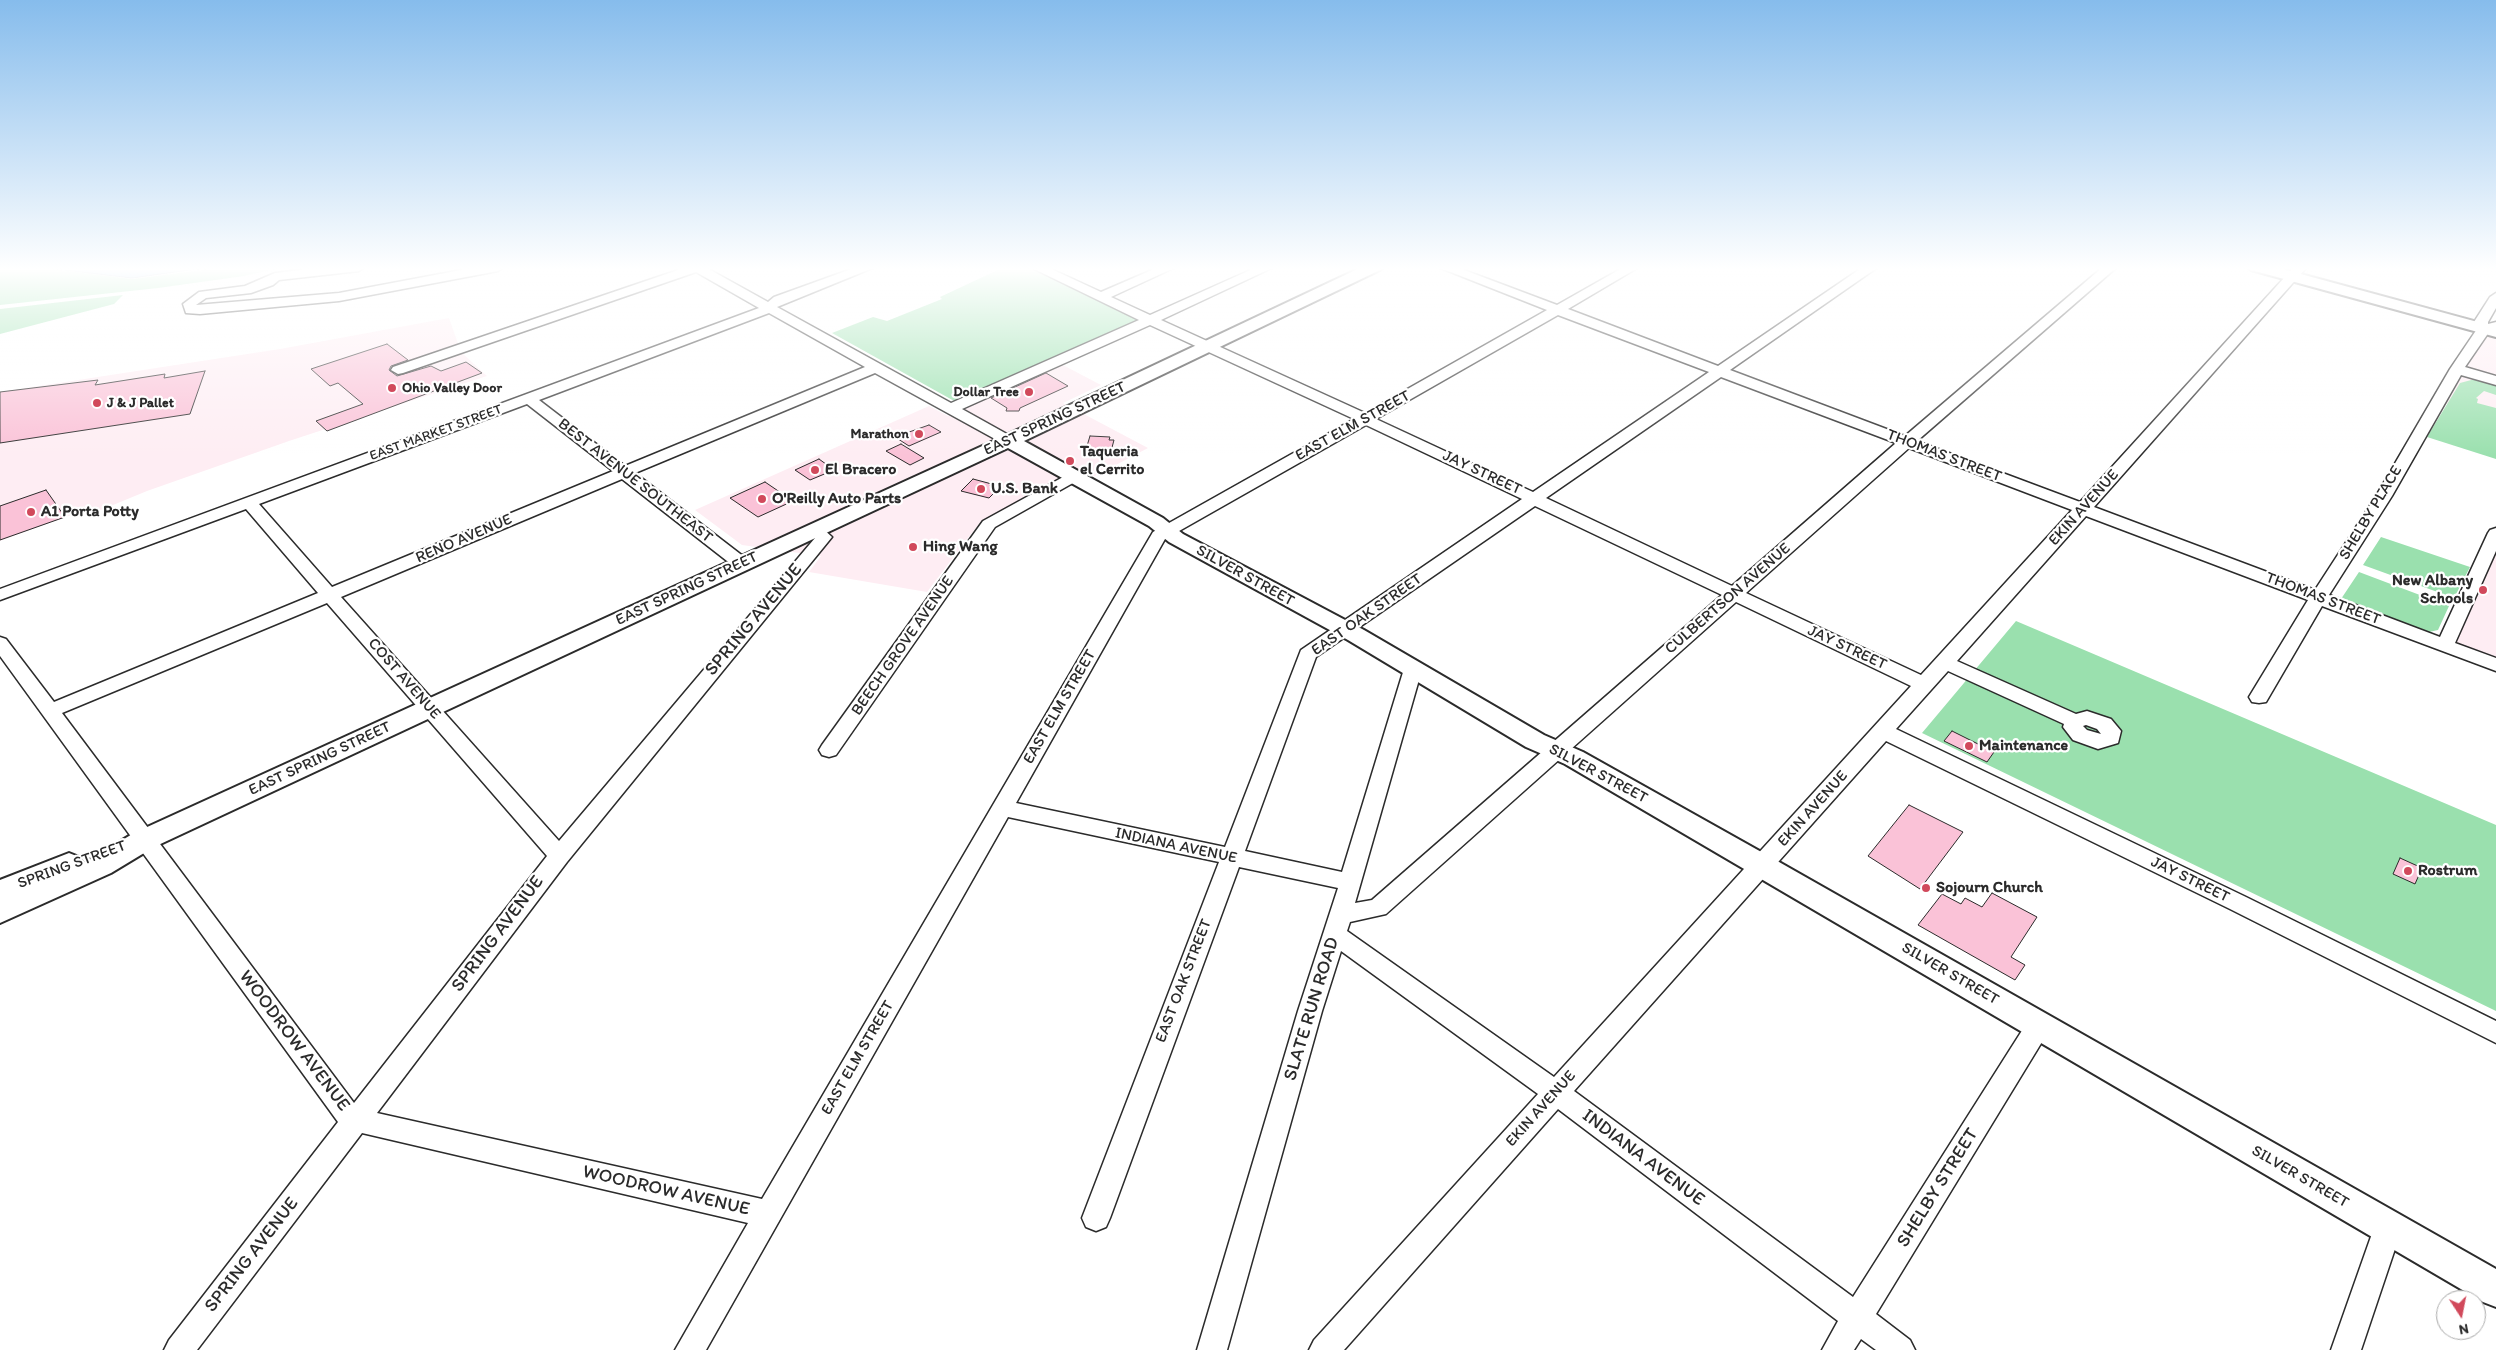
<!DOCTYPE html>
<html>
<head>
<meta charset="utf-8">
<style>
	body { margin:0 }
	#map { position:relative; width:2496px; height:1350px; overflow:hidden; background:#fff; font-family:Itim,sans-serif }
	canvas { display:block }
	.north { position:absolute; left:2436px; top:1290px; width:50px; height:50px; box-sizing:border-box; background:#fff; border:1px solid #aaa; border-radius:50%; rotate:169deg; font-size:14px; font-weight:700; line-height:20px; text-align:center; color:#2b2b2b }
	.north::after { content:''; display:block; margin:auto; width:18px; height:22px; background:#d1495b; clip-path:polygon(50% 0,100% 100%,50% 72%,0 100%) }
</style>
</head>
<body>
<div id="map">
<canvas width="2496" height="1350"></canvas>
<div class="north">N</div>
</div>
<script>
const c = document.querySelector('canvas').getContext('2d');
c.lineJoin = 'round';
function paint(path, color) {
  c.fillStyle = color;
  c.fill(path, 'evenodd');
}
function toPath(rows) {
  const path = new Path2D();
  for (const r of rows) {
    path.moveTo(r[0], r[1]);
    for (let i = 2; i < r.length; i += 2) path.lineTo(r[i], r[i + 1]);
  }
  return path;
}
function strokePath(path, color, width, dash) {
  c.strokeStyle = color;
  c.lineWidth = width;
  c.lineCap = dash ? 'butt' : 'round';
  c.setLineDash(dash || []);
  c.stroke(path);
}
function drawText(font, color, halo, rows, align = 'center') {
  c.font = font + ' Itim,sans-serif';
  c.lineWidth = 4.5;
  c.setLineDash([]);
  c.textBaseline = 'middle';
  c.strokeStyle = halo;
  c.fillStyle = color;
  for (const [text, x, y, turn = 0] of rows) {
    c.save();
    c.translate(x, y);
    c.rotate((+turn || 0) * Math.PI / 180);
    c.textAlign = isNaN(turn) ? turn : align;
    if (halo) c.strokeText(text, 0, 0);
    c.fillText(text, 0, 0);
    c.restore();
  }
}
paint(toPath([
	[449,318,461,352,487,376,289,441,147,491,101,510,68,516,0,541,0,392,280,349],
	[2484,329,2496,332,2496,418,2438,402],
	[1061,364,1101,385,1063,403,1148,448,1095,476,1061,480,981,521,927,592,809,572,821,556,742,545,695,510,929,406,948,416],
	[2496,534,2496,665,2445,645]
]), '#feedf3');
paint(toPath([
	[0,267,35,267,132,279,226,267,285,267,244,276,158,288,0,305],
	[1004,267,1029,267,1139,321,956,402,832,333,873,317,887,321,942,299,940,297],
	[123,295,114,304,0,334,0,309],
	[2475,379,2496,384,2496,395,2484,391,2476,398,2478,399,2477,403,2496,408,2496,459,2427,437,2460,383],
	[2381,537,2470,567,2454,598,2363,565],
	[2359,572,2449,606,2438,630,2429,632,2341,599],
	[2016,621,2496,825,2496,1011,1922,733]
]), '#9ae0ae');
const water = toPath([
	[39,267,211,267,132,278,39,267]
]);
paint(water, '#94c9f2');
strokePath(water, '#6a8aa2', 1);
const building = toPath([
	[387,344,408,360,391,366,389,370,397,376,431,366,441,371,466,362,482,373,327,431,316,421,363,404,338,383,330,386,311,369,387,344],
	[205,371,190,414,0,443,0,392,98,380,95,385,165,374,164,378,205,371],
	[1046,373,1068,386,1020,408,1019,411,1006,411,1007,408,991,398,1046,373],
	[929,425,941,432,909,446,895,437,929,425],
	[1090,436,1110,437,1109,440,1114,440,1110,455,1105,455,1105,457,1084,456,1090,436],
	[901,444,924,458,910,465,886,451,901,444],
	[819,459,834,470,810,480,795,470,819,459],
	[973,479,988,483,991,484,990,486,999,488,989,498,961,491,973,479],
	[765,482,793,501,758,517,730,498,765,482],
	[46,490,65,517,0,540,0,506,46,490],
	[1952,731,1994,752,1987,762,1944,741,1952,731],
	[1909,805,1963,832,1920,889,1868,856,1909,805],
	[2400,858,2422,868,2415,884,2393,874,2400,858],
	[1992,893,2037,917,2011,957,2025,965,2015,980,1918,925,1942,894,1961,904,1965,898,1982,907,1992,893]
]);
paint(building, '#fac2d7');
strokePath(building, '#2b2b2b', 1);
const minor = toPath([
	[326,267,365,267,359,271,279,280,273,285,251,293,206,298,196,305,339,293,477,267,504,267,498,271,339,301,200,314,186,313,183,304,199,292,245,286,275,273,326,267],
	[687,267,705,267,768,302,774,297,857,267,875,267,777,307,951,403,1139,320,1030,267,1047,267,1101,292,1159,267,1176,267,1111,297,1150,315,1257,267,1274,267,1161,320,1365,413,1547,310,1438,267,1456,267,1557,305,1624,267,1639,267,1568,309,1718,366,1863,267,1878,267,1730,370,1905,436,2103,267,2117,267,1917,441,2080,502,2294,267,2307,267,2094,507,2315,590,2376,496,2450,369,2477,329,2474,322,2490,297,2496,293,2496,308,2488,322,2488,324,2496,322,2496,330,2489,332,2465,367,2496,376,2496,385,2461,375,2392,496,2329,595,2440,637,2488,533,2490,530,2496,528,2496,551,2455,643,2496,658,2496,671,2322,606,2266,702,2259,703,2252,702,2249,697,2308,600,2086,516,1957,661,2076,714,2087,711,2111,719,2121,731,2118,743,2098,749,2073,740,2063,727,2064,724,1948,671,1896,729,2246,897,2496,1021,2496,1043,2230,909,1886,741,1574,1091,1853,1297,2030,1018,2039,1015,2048,1018,2051,1025,2048,1032,1876,1314,1910,1340,1915,1350,1876,1350,1861,1339,1854,1350,1822,1350,1838,1321,1558,1109,1344,1350,1309,1350,1314,1340,1538,1094,1341,951,1322,1011,1227,1350,1197,1350,1298,1011,1338,888,1239,867,1110,1218,1106,1227,1096,1231,1086,1227,1082,1218,1219,862,1008,817,706,1350,675,1350,748,1223,362,1133,197,1350,164,1350,169,1340,338,1122,0,656,0,637,6,639,54,702,318,593,246,509,0,600,0,589,759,308,696,272,403,373,398,374,391,370,393,367,687,267],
	[769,313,865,367,625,466,539,400,769,313],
	[1558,315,1709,372,1533,492,1376,419,1558,315],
	[1150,325,1354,419,1153,532,762,1199,377,1113,567,862,832,537,821,527,809,527,807,530,815,538,559,841,341,597,622,479,736,568,748,568,750,564,748,560,635,473,875,373,1004,444,1014,444,1017,441,1014,438,962,409,1150,325],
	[1721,377,1896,443,1732,586,1546,498,1721,377],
	[527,404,613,471,332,587,259,504,527,404],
	[1366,425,1522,499,1301,650,1225,847,1016,803,1165,539,1366,425],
	[1909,448,2072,510,1921,675,1746,593,1909,448],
	[1535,506,1722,595,1372,900,1355,903,1422,669,1420,665,1413,663,1406,665,1404,669,1342,872,1245,851,1316,657,1535,506],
	[1736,602,1911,686,1554,1077,1347,931,1350,922,1386,914,1736,602],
	[327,603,547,856,354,1103,62,713,327,603],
	[2086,725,2097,729,2101,734,2087,730,2083,726,2086,725],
	[1074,471,1080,473,1082,476,1080,479,995,527,836,755,829,757,822,755,819,750,822,745,983,521,1074,471],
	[2388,1215,2398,1219,2402,1228,2361,1350,2331,1350,2374,1228,2378,1219,2388,1215]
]);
const major = toPath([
	[1362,267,1383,267,1380,270,1024,441,1163,518,1183,534,1364,630,1544,735,1583,752,1772,858,2496,1269,2496,1307,2483,1302,1565,764,1526,747,1348,640,1169,542,1149,526,1008,448,154,847,111,873,0,923,0,880,69,853,79,857,82,863,91,859,134,833,1002,437,1362,267],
	[2248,267,2275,267,2496,327,2496,337,2251,270,2248,267]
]);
strokePath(minor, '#2b2b2b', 3);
strokePath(major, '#2b2b2b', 4);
paint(minor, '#fff');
paint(major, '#fff');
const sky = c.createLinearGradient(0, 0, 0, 456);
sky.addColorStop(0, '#86bcec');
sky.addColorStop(0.59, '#fff');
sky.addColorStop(1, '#ffffff00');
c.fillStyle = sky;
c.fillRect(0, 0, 2496, 456);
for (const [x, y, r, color] of [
	[392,388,5,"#d1495b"],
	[1029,392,5,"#d1495b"],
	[97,403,5,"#d1495b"],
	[919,434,5,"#d1495b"],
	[1070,461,5,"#d1495b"],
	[815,470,5,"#d1495b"],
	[981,489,5,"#d1495b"],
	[762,499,5,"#d1495b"],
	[31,512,5,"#d1495b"],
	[913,547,5,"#d1495b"],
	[2483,590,5,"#d1495b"],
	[1969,746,5,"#d1495b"],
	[2408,871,5,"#d1495b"],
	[1926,888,5,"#d1495b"]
]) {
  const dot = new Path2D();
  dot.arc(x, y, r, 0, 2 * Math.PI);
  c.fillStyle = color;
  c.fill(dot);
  strokePath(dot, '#fff', 2);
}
drawText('bold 14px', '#2b2b2b', '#fff', [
	["Ohio Valley Door",402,388],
	["Dollar Tree",1019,392,"right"],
	["J & J Pallet",107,403],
	["Marathon",909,434,"right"]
], 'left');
drawText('14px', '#2b2b2b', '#fff', [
	["EAST MARKET STREET",436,433,-20]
]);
drawText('16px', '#2b2b2b', '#fff', [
	["EAST SPRING STREET",1055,419,-25],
	["EAST ELM STREET",1353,426,-29],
	["THOMAS STREET",1944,456,21],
	["JAY STREET",1482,473,25],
	["BEST AVENUE SOUTHEAST",635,481,38],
	["EKIN AVENUE",2084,508,-48],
	["SHELBY PLACE",2371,513,-59],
	["RENO AVENUE",464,539,-23],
	["SILVER STREET",1245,576,29],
	["EAST SPRING STREET",687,589,-25],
	["CULBERTSON AVENUE",1728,599,-41],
	["THOMAS STREET",2323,599,21],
	["EAST OAK STREET",1367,615,-35],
	["BEECH GROVE AVENUE",903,646,-55],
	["JAY STREET",1847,648,25],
	["COST AVENUE",404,679,49],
	["EAST ELM STREET",1060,707,-60],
	["EAST SPRING STREET",320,759,-25],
	["SILVER STREET",1598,774,28],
	["EKIN AVENUE",1813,809,-48],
	["INDIANA AVENUE",1176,846,12],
	["SPRING STREET",72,865,-20],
	["JAY STREET",2190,880,26],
	["SILVER STREET",1950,974,30],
	["EAST OAK STREET",1184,981,-69],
	["EAST ELM STREET",858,1058,-60],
	["EKIN AVENUE",1541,1109,-48],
	["SILVER STREET",2300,1177,30]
]);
drawText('bold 16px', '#2b2b2b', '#fff', [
	["Taqueria",1080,452],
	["el Cerrito",1080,470],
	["El Bracero",825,470],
	["U.S. Bank",991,489],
	["O'Reilly Auto Parts",772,499],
	["A1 Porta Potty",41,512],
	["Hing Wang",923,547],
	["New Albany",2473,581,"right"],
	["Schools",2473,599,"right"],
	["Maintenance",1979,746],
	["Rostrum",2418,871],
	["Sojourn Church",1936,888]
], 'left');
drawText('19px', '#2b2b2b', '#fff', [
	["SPRING AVENUE",754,620,-50],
	["SPRING AVENUE",498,934,-53],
	["SLATE RUN ROAD",1312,1009,-73],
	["WOODROW AVENUE",294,1041,53],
	["INDIANA AVENUE",1643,1158,37],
	["SHELBY STREET",1938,1188,-58],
	["WOODROW AVENUE",666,1191,13],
	["SPRING AVENUE",252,1255,-52]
]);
</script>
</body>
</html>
